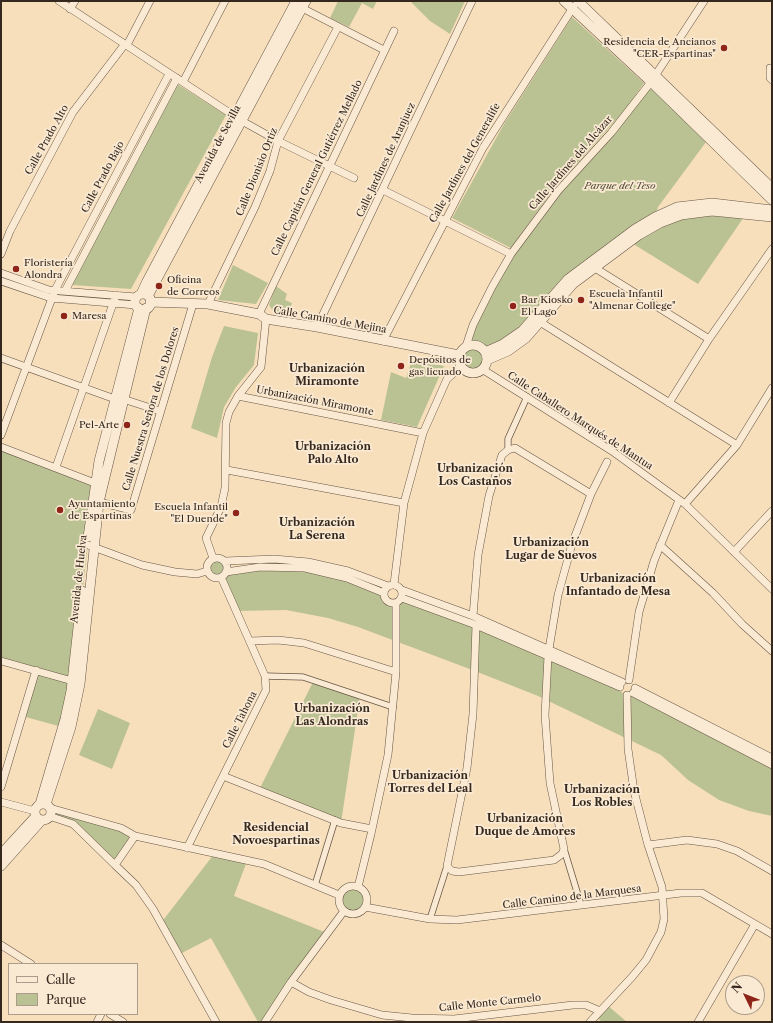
<!DOCTYPE html>
<html>
<head>
<meta charset="utf-8">
<style>
	body { margin:0 }
	#map { position:relative; width:773px; height:1023px; overflow:hidden; background:#f8dfbc; font-family:"Libre Caslon Text",serif }
	canvas { display:block }
	.frame { position:absolute; inset:0; border:2px solid #35281e; pointer-events:none }
	.legend { position:absolute; left:8px; top:963px; width:130px; height:52px; box-sizing:border-box; background:#faead3; border:1px solid #ab9c8b; margin:0; padding:5px 7px; list-style:none; font-size:12px; color:#35281e }
	.legend li { display:flex; align-items:center; gap:8px; height:20px }
	.legend b { width:20px; border:1px solid #ab9c8b }
	.north { position:absolute; left:725px; top:975px; width:40px; height:40px; box-sizing:border-box; background:#faead3; border:1px solid #ab9c8b; border-radius:50%; rotate:313deg; font-size:11px; font-weight:700; line-height:16px; text-align:center; color:#35281e }
	.north::after { content:''; display:block; margin:auto; width:14px; height:18px; background:#8f2418; clip-path:polygon(50% 0,100% 100%,50% 72%,0 100%) }
</style>
</head>
<body>
<div id="map">
<canvas width="773" height="1023"></canvas>
<div class="frame"></div>
<ul class="legend">
<li><b style="height:5px;background:#faead3"></b>Calle</li>
<li><b style="height:11px;background:#bac293"></b>Parque</li>
</ul>
<div class="north">N</div>
</div>
<script>
const c = document.querySelector('canvas').getContext('2d');
c.lineJoin = 'round';
function paint(path, color) {
  c.fillStyle = color;
  c.fill(path, 'evenodd');
}
function toPath(rows) {
  const path = new Path2D();
  for (const r of rows) {
    if (r.length === 3) {
      path.moveTo(r[0] + r[2], r[1]);
      path.arc(r[0], r[1], r[2], 0, 2 * Math.PI);
      continue;
    }
    path.moveTo(r[0], r[1]);
    for (let i = 2; i < r.length; i += 2) path.lineTo(r[i], r[i + 1]);
  }
  return path;
}
function strokePath(path, color, width, dash) {
  c.strokeStyle = color;
  c.lineWidth = width;
  c.lineCap = dash ? 'butt' : 'round';
  c.setLineDash(dash || []);
  c.stroke(path);
}
function drawText(font, color, halo, rows, align = 'center') {
  c.font = font + ' "Libre Caslon Text",serif';
  c.lineWidth = 3.5;
  c.setLineDash([]);
  c.textBaseline = 'middle';
  c.strokeStyle = halo;
  c.fillStyle = color;
  for (const [text, x, y, turn = 0] of rows) {
    c.save();
    c.translate(x, y);
    c.rotate((+turn || 0) * Math.PI / 180);
    c.textAlign = isNaN(turn) ? turn : align;
    if (halo) c.strokeText(text, 0, 0);
    c.fillText(text, 0, 0);
    c.restore();
  }
}
paint(toPath([
	[338,1,377,1,373,9,362,3,349,27,330,18],
	[410,1,465,1,450,34,430,21],
	[572,17,644,83,625,110,553,190,511,248,452,218,504,124],
	[651,82,709,138,658,207,655,217,522,331,485,352,476,345,466,346,511,254],
	[177,84,226,115,131,289,72,285],
	[746,214,698,284,630,242,681,215],
	[233,265,268,283,256,304,218,300],
	[276,286,287,294,285,300,292,303,288,315,273,311,269,305],
	[224,326,258,333,254,365,236,387,224,407,217,438,191,428,212,357],
	[473,359,11],
	[412,360,444,366,417,427,381,420,391,372,406,378],
	[1,447,95,483,79,622,62,727,22,716,35,670,1,661],
	[217,568,8],
	[275,567,347,578,384,596,390,603,400,600,476,625,620,690,624,695,630,695,772,765,772,816,749,811,719,800,688,780,661,755,538,696,475,671,358,627,328,618,286,610,236,611,221,577,226,572],
	[314,680,360,696,341,823,259,790],
	[98,709,130,723,112,769,79,755],
	[50,808,135,836,115,865,73,824,50,815],
	[214,854,247,861,234,896,327,933,265,1022,258,1022,211,938,178,955,161,923],
	[352,900,11],
	[607,1005,627,1022,602,1022,595,1016]
]), '#bac293');
const pedestrian = toPath([
	[508,450,508,439,527,397],
	[265,676,303,677,393,707],
	[564,849,581,905],
	[315,885,335,820],
	[430,919,447,866]
]);
const minor = toPath([
	[59,1,242,121,278,141,354,178],
	[302,8,384,50],
	[70,9,75,1],
	[127,45,150,1],
	[770,68,770,78,772,80],
	[183,82,225,1],
	[383,190,511,254],
	[1,254,10,231,73,112,125,44],
	[595,268,709,339],
	[1,273,49,290,136,297],
	[1,281,51,298,136,305],
	[65,291,177,78],
	[208,304,255,207,270,171,278,141,338,27],
	[259,314,394,31],
	[540,322,737,445],
	[317,327,472,1],
	[383,341,483,148,574,6],
	[466,346,473,325,492,287,511,254,558,191,611,133,651,82,704,1],
	[1,358,115,399,123,399,160,411],
	[482,369,612,451,685,504,772,589],
	[238,396,423,433],
	[669,403,709,339,772,249],
	[1,435,55,290,169,74],
	[1,447,100,485],
	[56,467,116,295],
	[227,470,404,503],
	[99,502,131,510,193,304],
	[685,504,737,445,772,388],
	[88,545,142,565,175,572,197,574,207,571],
	[660,545,713,593,742,624,772,651],
	[734,552,772,511],
	[217,568,10],
	[213,558,206,538,221,507,225,488,226,423,229,412,238,396,261,367,266,319],
	[225,561,274,559,308,562,348,571,388,586],
	[226,572,260,567,305,568,347,578,384,593],
	[394,584,404,503,423,433,447,379,461,367],
	[393,594,9],
	[402,590,473,616,622,682],
	[402,598,476,625,620,687],
	[473,616,478,555,489,496,502,455,508,450,515,448,591,494],
	[476,625,473,714,467,768,447,866,452,871,459,872,554,860,562,854,564,849,550,783,545,715,548,656],
	[250,641,278,640,304,643,396,672],
	[549,649,558,595,572,544,591,494,607,462],
	[1,661,76,682],
	[629,680,639,612,654,561,679,500],
	[635,688,772,758],
	[633,693,772,765],
	[223,776,341,823,372,829],
	[1,787,36,670],
	[1,802,35,811],
	[49,816,73,824,115,865,135,836,121,828,50,808],
	[135,836,264,864,339,895],
	[648,845,687,840,717,844,737,851,772,871],
	[187,848,266,690,265,676,221,577],
	[115,865,136,885,153,909,216,1022],
	[353,900,14],
	[358,887,371,834,388,755,396,672,396,603],
	[365,907,430,919,457,920,681,893,702,893,772,934],
	[1,945,31,964],
	[291,982,309,992,331,1000,382,1015,412,1018,454,1019,573,1005,586,1005,600,1011],
	[110,1014,123,1022],
	[97,1022,101,1014],
	[265,1022,291,982,344,911],
	[590,1022,632,977,646,960,661,932,664,919,662,887,648,845,634,791,628,749,627,695],
	[698,1022,755,924]
]);
const tertiary = toPath([
	[564,1,651,82,772,200],
	[578,1,772,188],
	[141,294,147,281,296,1],
	[143,302,8],
	[148,296,306,1],
	[150,302,208,304,259,314,266,319,317,327,459,355],
	[473,359,14],
	[485,352,503,344,522,331,568,279,635,229,655,217,677,207,712,203,772,210],
	[487,360,508,351,526,338,573,284,639,235,660,223,681,215,712,211,772,217],
	[88,537,99,461,139,308],
	[43,812,8],
	[40,804,65,719,71,691,82,591],
	[46,804,71,727,80,684,99,502,146,308],
	[1,854,36,816],
	[1,866,42,820]
]);
strokePath(pedestrian, '#665646', 7);
strokePath(minor, '#665646', 8);
strokePath(tertiary, '#665646', 10);
strokePath(pedestrian, '#faead3', 5.5);
strokePath(minor, '#faead3', 7);
strokePath(tertiary, '#faead3', 9);
for (const [x, y, r, color] of [
	[724,48,4,"#8f2418"],
	[16,269,4,"#8f2418"],
	[159,286,4,"#8f2418"],
	[581,300,4,"#8f2418"],
	[513,306,4,"#8f2418"],
	[64,316,4,"#8f2418"],
	[401,366,4,"#8f2418"],
	[127,425,4,"#8f2418"],
	[60,510,4,"#8f2418"],
	[236,513,4,"#8f2418"]
]) {
  const dot = new Path2D();
  dot.arc(x, y, r, 0, 2 * Math.PI);
  c.fillStyle = color;
  c.fill(dot);
  strokePath(dot, '#faead3', 1.5);
}
drawText('10px', '#35281e', '#faead3', [
	["Residencia de Ancianos",716,42,"right"],
	["\"CER-Espartinas\"",716,54,"right"],
	["Floristería",24,263],
	["Alondra",24,275],
	["Oficina",167,280],
	["de Correos",167,292],
	["Escuela Infantil",589,294],
	["\"Almenar College\"",589,306],
	["Bar Kiosko",521,300],
	["El Lago",521,312],
	["Maresa",72,316],
	["Depósitos de",409,360],
	["gas licuado",409,372],
	["Pel-Arte",119,425,"right"],
	["Ayuntamiento",68,504],
	["de Espartinas",68,516],
	["Escuela Infantil",228,507,"right"],
	["\"El Duende\"",228,519,"right"]
], 'left');
drawText('10px', '#35281e', '#faead3', [
	["Calle Prado Alto",47,140,-61],
	["Avenida de Sevilla",218,144,-62],
	["Calle Jardines de Aranjuez",386,160,-65],
	["Calle Jardines del Generalife",465,163,-61],
	["Calle Jardines del Alcázar",571,163,-49],
	["Calle Capitán General Gutiérrez Mellado",317,168,-64],
	["Calle Dionisio Ortiz",257,172,-68],
	["Calle Prado Bajo",103,177,-62],
	["Calle Camino de Mejina",330,320,10],
	["Urbanización Miramonte",315,401,11],
	["Calle Nuestra Señora de los Dolores",151,409,-73],
	["Calle Caballero Marqués de Mantua",580,421,33],
	["Avenida de Huelva",79,579,-84],
	["Calle Tahona",240,720,-63],
	["Calle Camino de la Marquesa",572,897,-7],
	["Calle Monte Carmelo",490,1003,-6]
]);
drawText('italic 10px', '#564e3b', '#faead3', [
	["Parque del Teso",620,186]
]);
drawText('bold 11px', '#35281e', '#faead3', [
	["Urbanización",327,369],
	["Miramonte",327,382],
	["Urbanización",333,447],
	["Palo Alto",333,460],
	["Urbanización",475,469],
	["Los Castaños",475,482],
	["Urbanización",317,523],
	["La Serena",317,536],
	["Urbanización",551,543],
	["Lugar de Suevos",551,556],
	["Urbanización",618,579],
	["Infantado de Mesa",618,592],
	["Urbanización",332,709],
	["Las Alondras",332,722],
	["Urbanización",430,776],
	["Torres del Leal",430,789],
	["Urbanización",602,790],
	["Los Robles",602,803],
	["Urbanización",525,819],
	["Duque de Amores",525,832],
	["Residencial",276,828],
	["Novoespartinas",276,841]
]);
</script>
</body>
</html>
